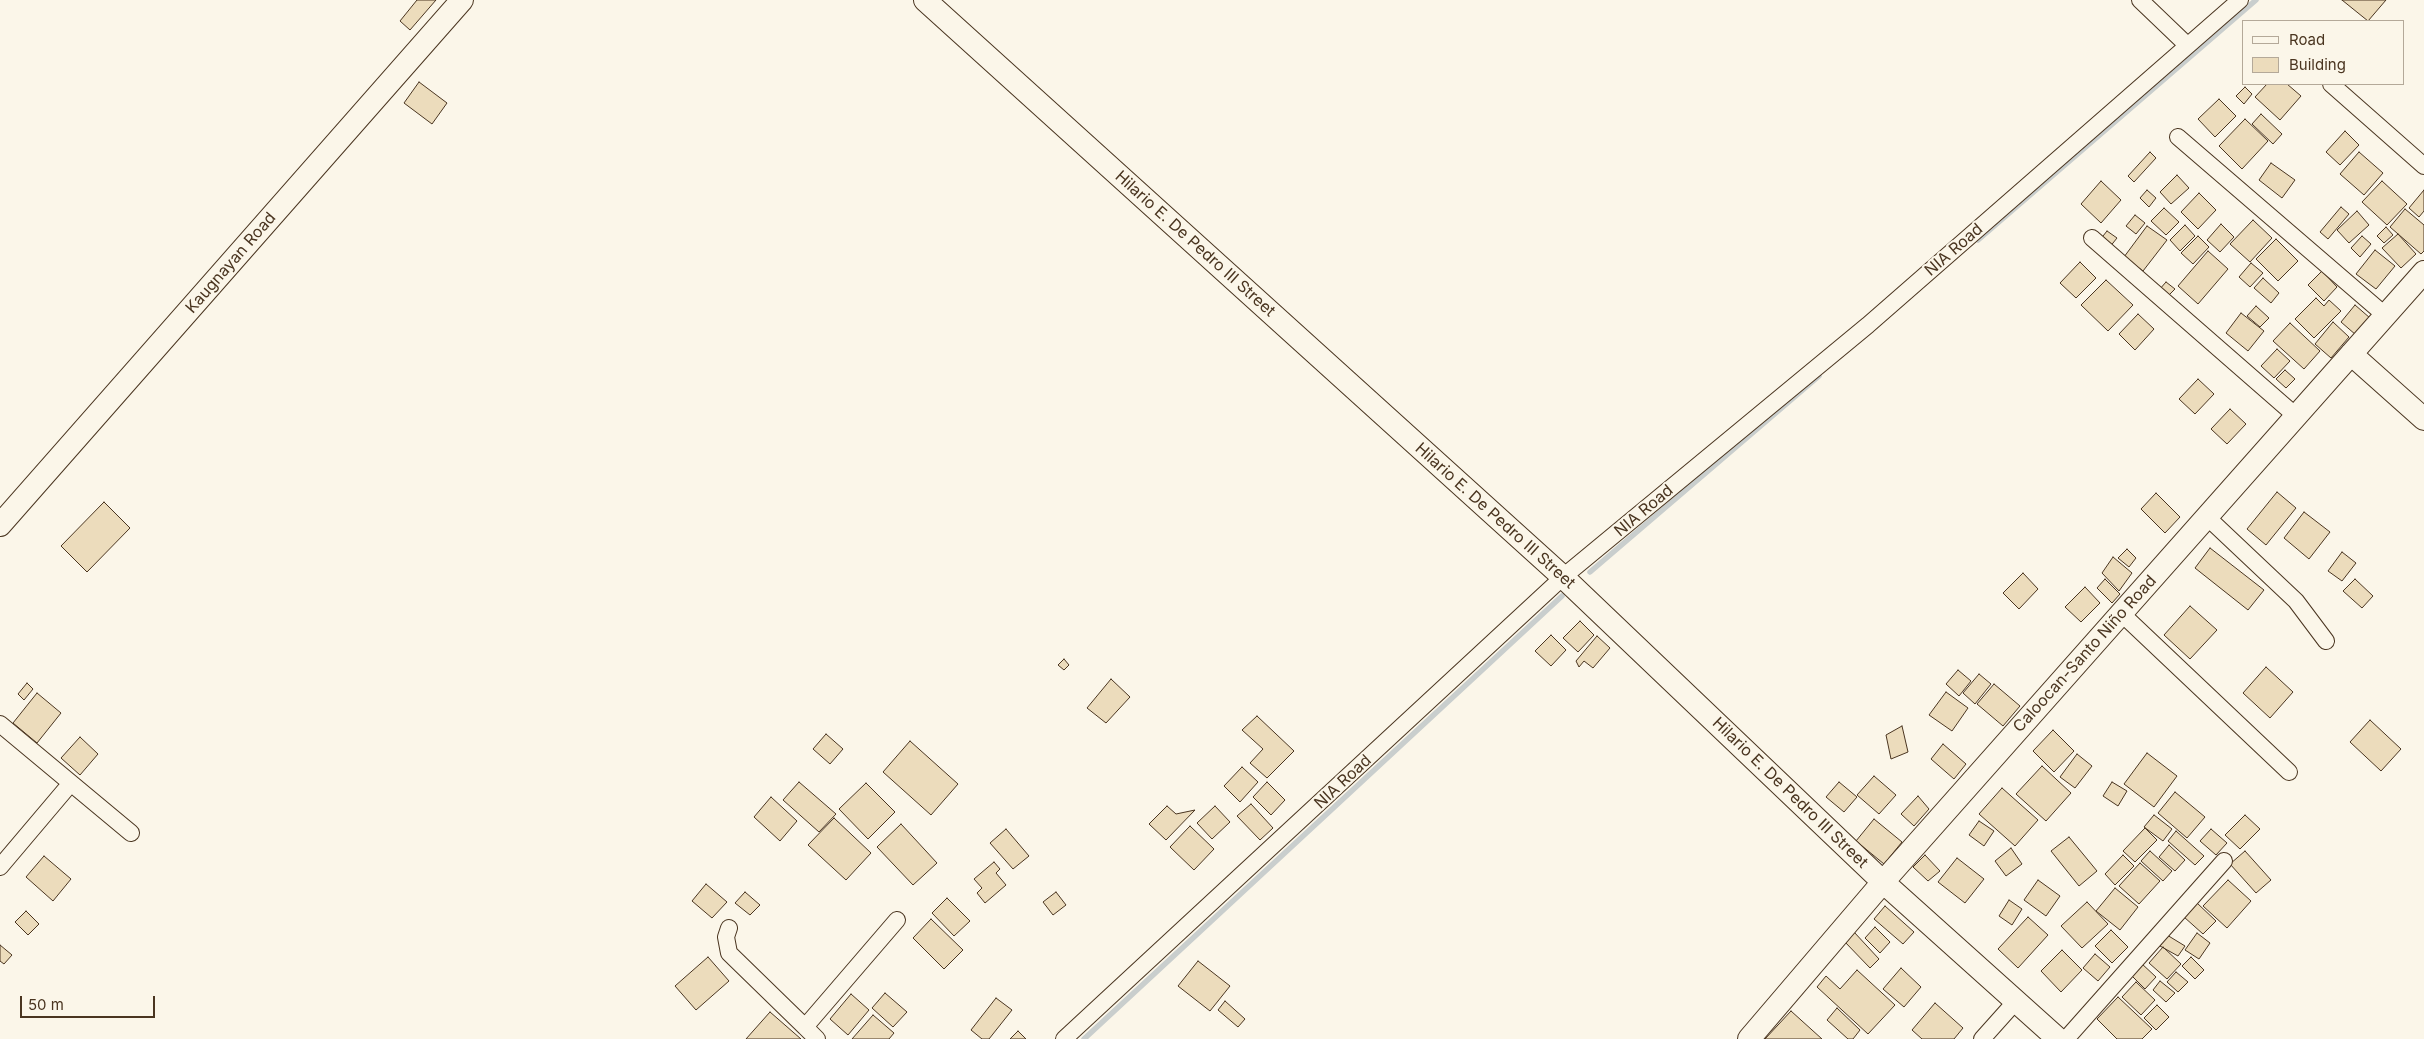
<!DOCTYPE html>
<html>
<head>
<meta charset="utf-8">
<style>
	body { margin:0 }
	#map { position:relative; width:2424px; height:1039px; overflow:hidden; background:#fbf6e9; font-family:Inter,sans-serif }
	canvas { display:block }
	.legend { position:absolute; left:2242px; top:20px; width:162px; height:65px; box-sizing:border-box; background:#fbf6e9; border:1px solid #b4a999; margin:0; padding:6px 9px; list-style:none; font-size:15px; color:#4a3520 }
	.legend li { display:flex; align-items:center; gap:10px; height:25px }
	.legend b { width:25px; border:1px solid #b4a999 }
	.scale { position:absolute; left:20px; top:996px; width:135px; height:22px; box-sizing:border-box; border:2px solid #4a3520; border-top:0; padding-left:6px; font-size:15px; line-height:18px; white-space:nowrap; color:#4a3520; -webkit-text-stroke:4px #fbf6e9; paint-order:stroke }
</style>
</head>
<body>
<div id="map">
<canvas width="2424" height="1039"></canvas>
<ul class="legend">
<li><b style="height:6px;background:#fbf6e9"></b>Road</li>
<li><b style="height:14px;background:#ecdcbc"></b>Building</li>
</ul>
<div class="scale">50 m</div>
</div>
<script>
const c = document.querySelector('canvas').getContext('2d');
c.lineJoin = 'round';
function toPath(rows) {
  const path = new Path2D();
  for (const r of rows) {
    path.moveTo(r[0], r[1]);
    for (let i = 2; i < r.length; i += 2) path.lineTo(r[i], r[i + 1]);
  }
  return path;
}
function strokePath(path, color, width, dash) {
  c.strokeStyle = color;
  c.lineWidth = width;
  c.lineCap = dash ? 'butt' : 'round';
  c.setLineDash(dash || []);
  c.stroke(path);
}
function paint(path, color) {
  c.fillStyle = color;
  c.fill(path, 'evenodd');
}
function drawText(font, color, halo, rows, align = 'center') {
  c.font = font + ' Inter,sans-serif';
  c.lineWidth = 4;
  c.setLineDash([]);
  c.textBaseline = 'middle';
  c.strokeStyle = halo;
  c.fillStyle = color;
  for (const [text, x, y, turn = 0] of rows) {
    c.save();
    c.translate(x, y);
    c.rotate((+turn || 0) * Math.PI / 180);
    c.textAlign = isNaN(turn) ? turn : align;
    if (halo) c.strokeText(text, 0, 0);
    c.fillText(text, 0, 0);
    c.restore();
  }
}
strokePath(toPath([
	[1978,240,2256,0],
	[1590,572,1819,376],
	[1084,1039,1562,596]
]), '#c9cecd', 5.5);
const building = toPath([
	[417,0,436,0,410,30,400,21,417,0],
	[2342,0,2386,0,2368,21,2342,0],
	[419,82,447,103,432,124,404,103,419,82],
	[2267,84,2287,84,2301,96,2280,120,2255,97,2267,84],
	[2245,87,2252,94,2244,104,2236,96,2245,87],
	[2219,99,2236,116,2215,137,2198,119,2219,99],
	[2261,114,2282,134,2273,144,2252,124,2261,114],
	[2245,119,2268,141,2242,169,2219,146,2245,119],
	[2345,131,2359,145,2340,165,2326,152,2345,131],
	[2150,152,2156,158,2134,182,2128,176,2150,152],
	[2359,152,2383,173,2364,195,2340,174,2359,152],
	[2271,163,2295,180,2282,198,2259,180,2271,163],
	[2177,175,2189,188,2171,204,2160,192,2177,175],
	[2101,181,2121,200,2101,223,2081,204,2101,181],
	[2382,181,2407,204,2387,225,2362,202,2382,181],
	[2147,190,2156,198,2149,207,2140,198,2147,190],
	[2424,190,2424,211,2419,217,2409,208,2424,190],
	[2199,193,2216,210,2198,229,2181,212,2199,193],
	[2341,207,2349,214,2328,239,2320,232,2341,207],
	[2164,208,2179,222,2166,235,2151,221,2164,208],
	[2405,209,2424,225,2424,251,2421,254,2390,227,2405,209],
	[2357,211,2369,225,2349,243,2337,230,2357,211],
	[2135,215,2145,223,2136,234,2126,226,2135,215],
	[2253,220,2272,238,2250,262,2230,244,2253,220],
	[2221,224,2234,237,2220,252,2207,240,2221,224],
	[2185,225,2195,236,2180,251,2170,240,2185,225],
	[2147,226,2167,240,2143,271,2124,257,2147,226],
	[2386,227,2393,235,2384,243,2377,236,2386,227],
	[2107,231,2117,238,2109,248,2099,241,2107,231],
	[2398,234,2416,254,2401,268,2382,248,2398,234],
	[2198,236,2209,247,2193,264,2181,253,2198,236],
	[2362,236,2371,244,2360,257,2351,248,2362,236],
	[2276,239,2298,261,2278,281,2256,259,2276,239],
	[2375,250,2395,266,2376,289,2356,274,2375,250],
	[2208,251,2228,269,2198,304,2178,286,2208,251],
	[2080,262,2096,278,2076,298,2060,283,2080,262],
	[2251,263,2263,273,2250,287,2239,277,2251,263],
	[2322,271,2337,287,2324,301,2308,285,2322,271],
	[2263,278,2279,293,2271,303,2254,288,2263,278],
	[2106,280,2133,305,2108,331,2081,305,2106,280],
	[2166,282,2175,289,2167,297,2159,290,2166,282],
	[2316,298,2324,306,2329,300,2341,311,2314,338,2295,319,2316,298],
	[2355,305,2370,318,2356,335,2341,322,2355,305],
	[2256,306,2269,318,2260,327,2247,316,2256,306],
	[2241,313,2264,331,2248,351,2226,333,2241,313],
	[2138,314,2154,329,2135,350,2119,334,2138,314],
	[2333,322,2349,337,2331,358,2315,344,2333,322],
	[2290,323,2320,351,2304,369,2273,341,2290,323],
	[2277,349,2290,361,2274,378,2261,366,2277,349],
	[2285,370,2295,379,2286,388,2276,379,2285,370],
	[2198,379,2214,394,2195,414,2179,399,2198,379],
	[2230,409,2246,424,2227,444,2211,429,2230,409],
	[2277,492,2296,508,2266,545,2247,529,2277,492],
	[2156,493,2180,517,2165,533,2141,509,2156,493],
	[104,502,130,528,87,572,61,546,104,502],
	[2304,512,2330,532,2309,559,2284,538,2304,512],
	[2210,548,2264,590,2248,610,2195,568,2210,548],
	[2127,549,2136,558,2129,567,2118,558,2127,549],
	[2342,552,2356,563,2342,581,2328,571,2342,552],
	[2113,557,2132,573,2119,591,2102,573,2113,557],
	[2023,573,2038,589,2019,609,2003,593,2023,573],
	[2105,579,2120,594,2112,603,2097,588,2105,579],
	[2355,579,2373,596,2362,608,2343,591,2355,579],
	[2085,587,2100,603,2081,622,2065,607,2085,587],
	[2190,606,2217,630,2190,659,2164,635,2190,606],
	[1580,621,1594,635,1578,652,1563,638,1580,621],
	[1551,635,1566,650,1551,666,1535,651,1551,635],
	[1597,636,1610,648,1593,668,1584,661,1579,667,1576,661,1597,636],
	[1064,659,1069,665,1064,670,1058,665,1064,659],
	[2266,667,2293,692,2270,718,2243,693,2266,667],
	[1958,670,1971,681,1959,696,1946,684,1958,670],
	[1979,674,1991,684,1975,704,1963,693,1979,674],
	[1111,679,1130,697,1106,723,1087,708,1111,679],
	[27,683,33,689,24,700,18,694,27,683],
	[1994,684,2020,706,2003,726,1977,704,1994,684],
	[1946,692,1968,708,1952,731,1929,715,1946,692],
	[37,693,61,713,37,743,13,723,37,693],
	[1257,716,1294,751,1267,778,1250,763,1263,749,1242,730,1257,716],
	[2370,720,2401,749,2381,771,2350,742,2370,720],
	[1902,726,1908,752,1891,759,1886,735,1902,726],
	[2053,730,2074,751,2054,772,2033,751,2053,730],
	[826,734,843,749,830,764,813,749,826,734],
	[80,737,98,754,80,775,61,758,80,737],
	[910,741,958,784,931,815,883,772,910,741],
	[1943,744,1966,764,1954,779,1931,759,1943,744],
	[2147,753,2177,776,2154,807,2124,784,2147,753],
	[2077,754,2092,766,2075,788,2060,777,2077,754],
	[2042,766,2071,793,2046,821,2016,794,2042,766],
	[1242,767,1258,782,1240,802,1224,786,1242,767],
	[1874,776,1896,795,1879,814,1857,795,1874,776],
	[799,782,836,814,819,832,783,800,799,782],
	[1267,782,1285,800,1271,815,1253,797,1267,782],
	[1839,782,1857,797,1844,812,1826,797,1839,782],
	[2112,782,2127,791,2118,806,2103,796,2112,782],
	[866,783,895,812,868,839,839,809,866,783],
	[2002,788,2038,820,2015,846,1979,814,2002,788],
	[2175,792,2205,817,2187,838,2158,813,2175,792],
	[1918,796,1929,809,1914,826,1901,814,1918,796],
	[771,797,797,821,780,841,754,817,771,797],
	[1251,804,1273,828,1260,840,1237,816,1251,804],
	[1167,806,1176,814,1195,810,1166,840,1149,824,1167,806],
	[1215,806,1230,822,1212,839,1197,823,1215,806],
	[2154,815,2172,829,2163,841,2144,827,2154,815],
	[2245,815,2260,829,2240,849,2225,835,2245,815],
	[834,818,871,853,846,880,808,845,834,818],
	[1874,819,1902,842,1884,864,1856,841,1874,819],
	[1979,821,1994,831,1984,846,1969,835,1979,821],
	[901,824,937,863,913,885,877,847,901,824],
	[1190,826,1214,849,1194,870,1170,847,1190,826],
	[2145,828,2157,840,2135,862,2123,851,2145,828],
	[1006,829,1029,856,1013,869,990,843,1006,829],
	[2211,829,2227,843,2216,855,2200,841,2211,829],
	[2176,831,2204,856,2195,865,2168,841,2176,831],
	[2069,837,2097,871,2079,886,2051,851,2069,837],
	[2169,845,2185,860,2175,871,2159,857,2169,845],
	[2011,848,2022,864,2006,876,1995,861,2011,848],
	[2150,851,2172,871,2163,881,2141,861,2150,851],
	[2245,851,2271,880,2256,893,2230,864,2245,851],
	[1925,855,1940,871,1928,881,1913,867,1925,855],
	[2123,855,2134,866,2115,885,2105,874,2123,855],
	[44,856,71,879,53,901,26,877,44,856],
	[1957,858,1984,879,1965,903,1938,882,1957,858],
	[994,862,1000,869,996,873,1006,885,985,903,977,893,982,888,974,879,994,862],
	[2140,863,2160,881,2139,904,2119,886,2140,863],
	[2038,880,2060,896,2046,916,2024,900,2038,880],
	[2228,880,2251,901,2227,928,2203,906,2228,880],
	[706,884,727,902,712,918,692,901,706,884],
	[2115,888,2138,907,2120,930,2096,911,2115,888],
	[745,892,760,905,750,915,735,903,745,892],
	[1056,892,1066,905,1053,915,1043,902,1056,892],
	[947,898,970,921,954,936,932,913,947,898],
	[2009,900,2022,909,2012,925,1999,916,2009,900],
	[2087,902,2108,924,2082,948,2061,926,2087,902],
	[2197,903,2216,921,2203,934,2184,917,2197,903],
	[1885,906,1914,932,1903,944,1874,919,1885,906],
	[26,911,39,924,28,935,15,922,26,911],
	[2028,917,2048,935,2018,968,1998,949,2028,917],
	[931,919,963,950,944,969,913,938,931,919],
	[1875,927,1890,942,1880,953,1865,938,1875,927],
	[2111,930,2128,947,2112,963,2095,946,2111,930],
	[1854,932,1879,959,1870,968,1844,941,1854,932],
	[2197,933,2210,943,2199,959,2185,950,2197,933],
	[2167,935,2185,946,2178,956,2160,946,2167,935],
	[0,945,12,955,4,964,0,961,0,945],
	[2163,947,2181,964,2167,979,2149,963,2163,947],
	[2062,950,2082,970,2061,992,2041,971,2062,950],
	[2095,954,2110,967,2098,981,2083,968,2095,954],
	[708,957,729,981,696,1010,675,986,708,957],
	[2191,957,2204,970,2195,979,2182,966,2191,957],
	[1198,961,1230,986,1210,1011,1178,986,1198,961],
	[2141,963,2156,977,2145,989,2130,974,2141,963],
	[1901,968,1921,987,1904,1007,1883,989,1901,968],
	[1857,970,1895,1005,1868,1034,1817,987,1826,976,1840,989,1857,970],
	[2176,972,2188,982,2178,992,2167,982,2176,972],
	[2160,981,2175,993,2166,1002,2153,990,2160,981],
	[2136,982,2155,1000,2141,1015,2122,997,2136,982],
	[885,993,907,1012,893,1027,872,1008,885,993],
	[851,994,869,1010,848,1035,830,1019,851,994],
	[2118,997,2152,1029,2142,1039,2117,1039,2097,1019,2118,997],
	[996,998,1012,1010,989,1039,982,1039,971,1030,996,998],
	[1225,1001,1245,1019,1238,1027,1218,1010,1225,1001],
	[1935,1003,1963,1028,1954,1039,1922,1039,1912,1030,1935,1003],
	[2157,1005,2169,1017,2156,1030,2144,1018,2157,1005],
	[1837,1008,1860,1030,1853,1039,1848,1039,1827,1020,1837,1008],
	[1791,1011,1822,1039,1765,1039,1791,1011],
	[770,1012,801,1039,746,1039,770,1012],
	[873,1015,894,1033,889,1039,852,1039,873,1015],
	[1018,1031,1026,1039,1010,1039,1018,1031]
]);
paint(building, '#ecdcbc');
strokePath(building, '#4a3520', 1);
const street = toPath([
	[2140,0,2187,45],
	[2331,84,2424,166],
	[2178,137,2386,316],
	[2092,238,2296,416],
	[2207,517,2296,601,2326,641],
	[2121,613,2289,772],
	[0,724,131,833],
	[0,867,71,783],
	[729,928,726,937,729,953,805,1027],
	[817,1039,805,1027,897,920],
	[1064,1039,1563,577,1868,325,2240,0],
	[1982,1039,2016,1001],
	[2066,1039,2224,861]
]);
const secondary = toPath([
	[925,0,1563,577,1883,882,2058,1039],
	[2351,354,2424,419],
	[0,525,462,0],
	[1749,1039,1883,882,2424,272]
]);
strokePath(street, '#4a3520', 18);
strokePath(secondary, '#4a3520', 24);
strokePath(street, '#fbf6e9', 16);
strokePath(secondary, '#fbf6e9', 22);
drawText('16px', '#4a3520', '#fbf6e9', [
	["Hilario E. De Pedro III Street",1195,244,42],
	["NIA Road",1954,250,-41],
	["Kaugnayan Road",231,263,-49],
	["NIA Road",1644,511,-40],
	["Hilario E. De Pedro III Street",1495,516,42],
	["Caloocan-Santo Niño Road",2085,654,-48],
	["NIA Road",1343,782,-43],
	["Hilario E. De Pedro III Street",1790,793,44]
]);
</script>
</body>
</html>
